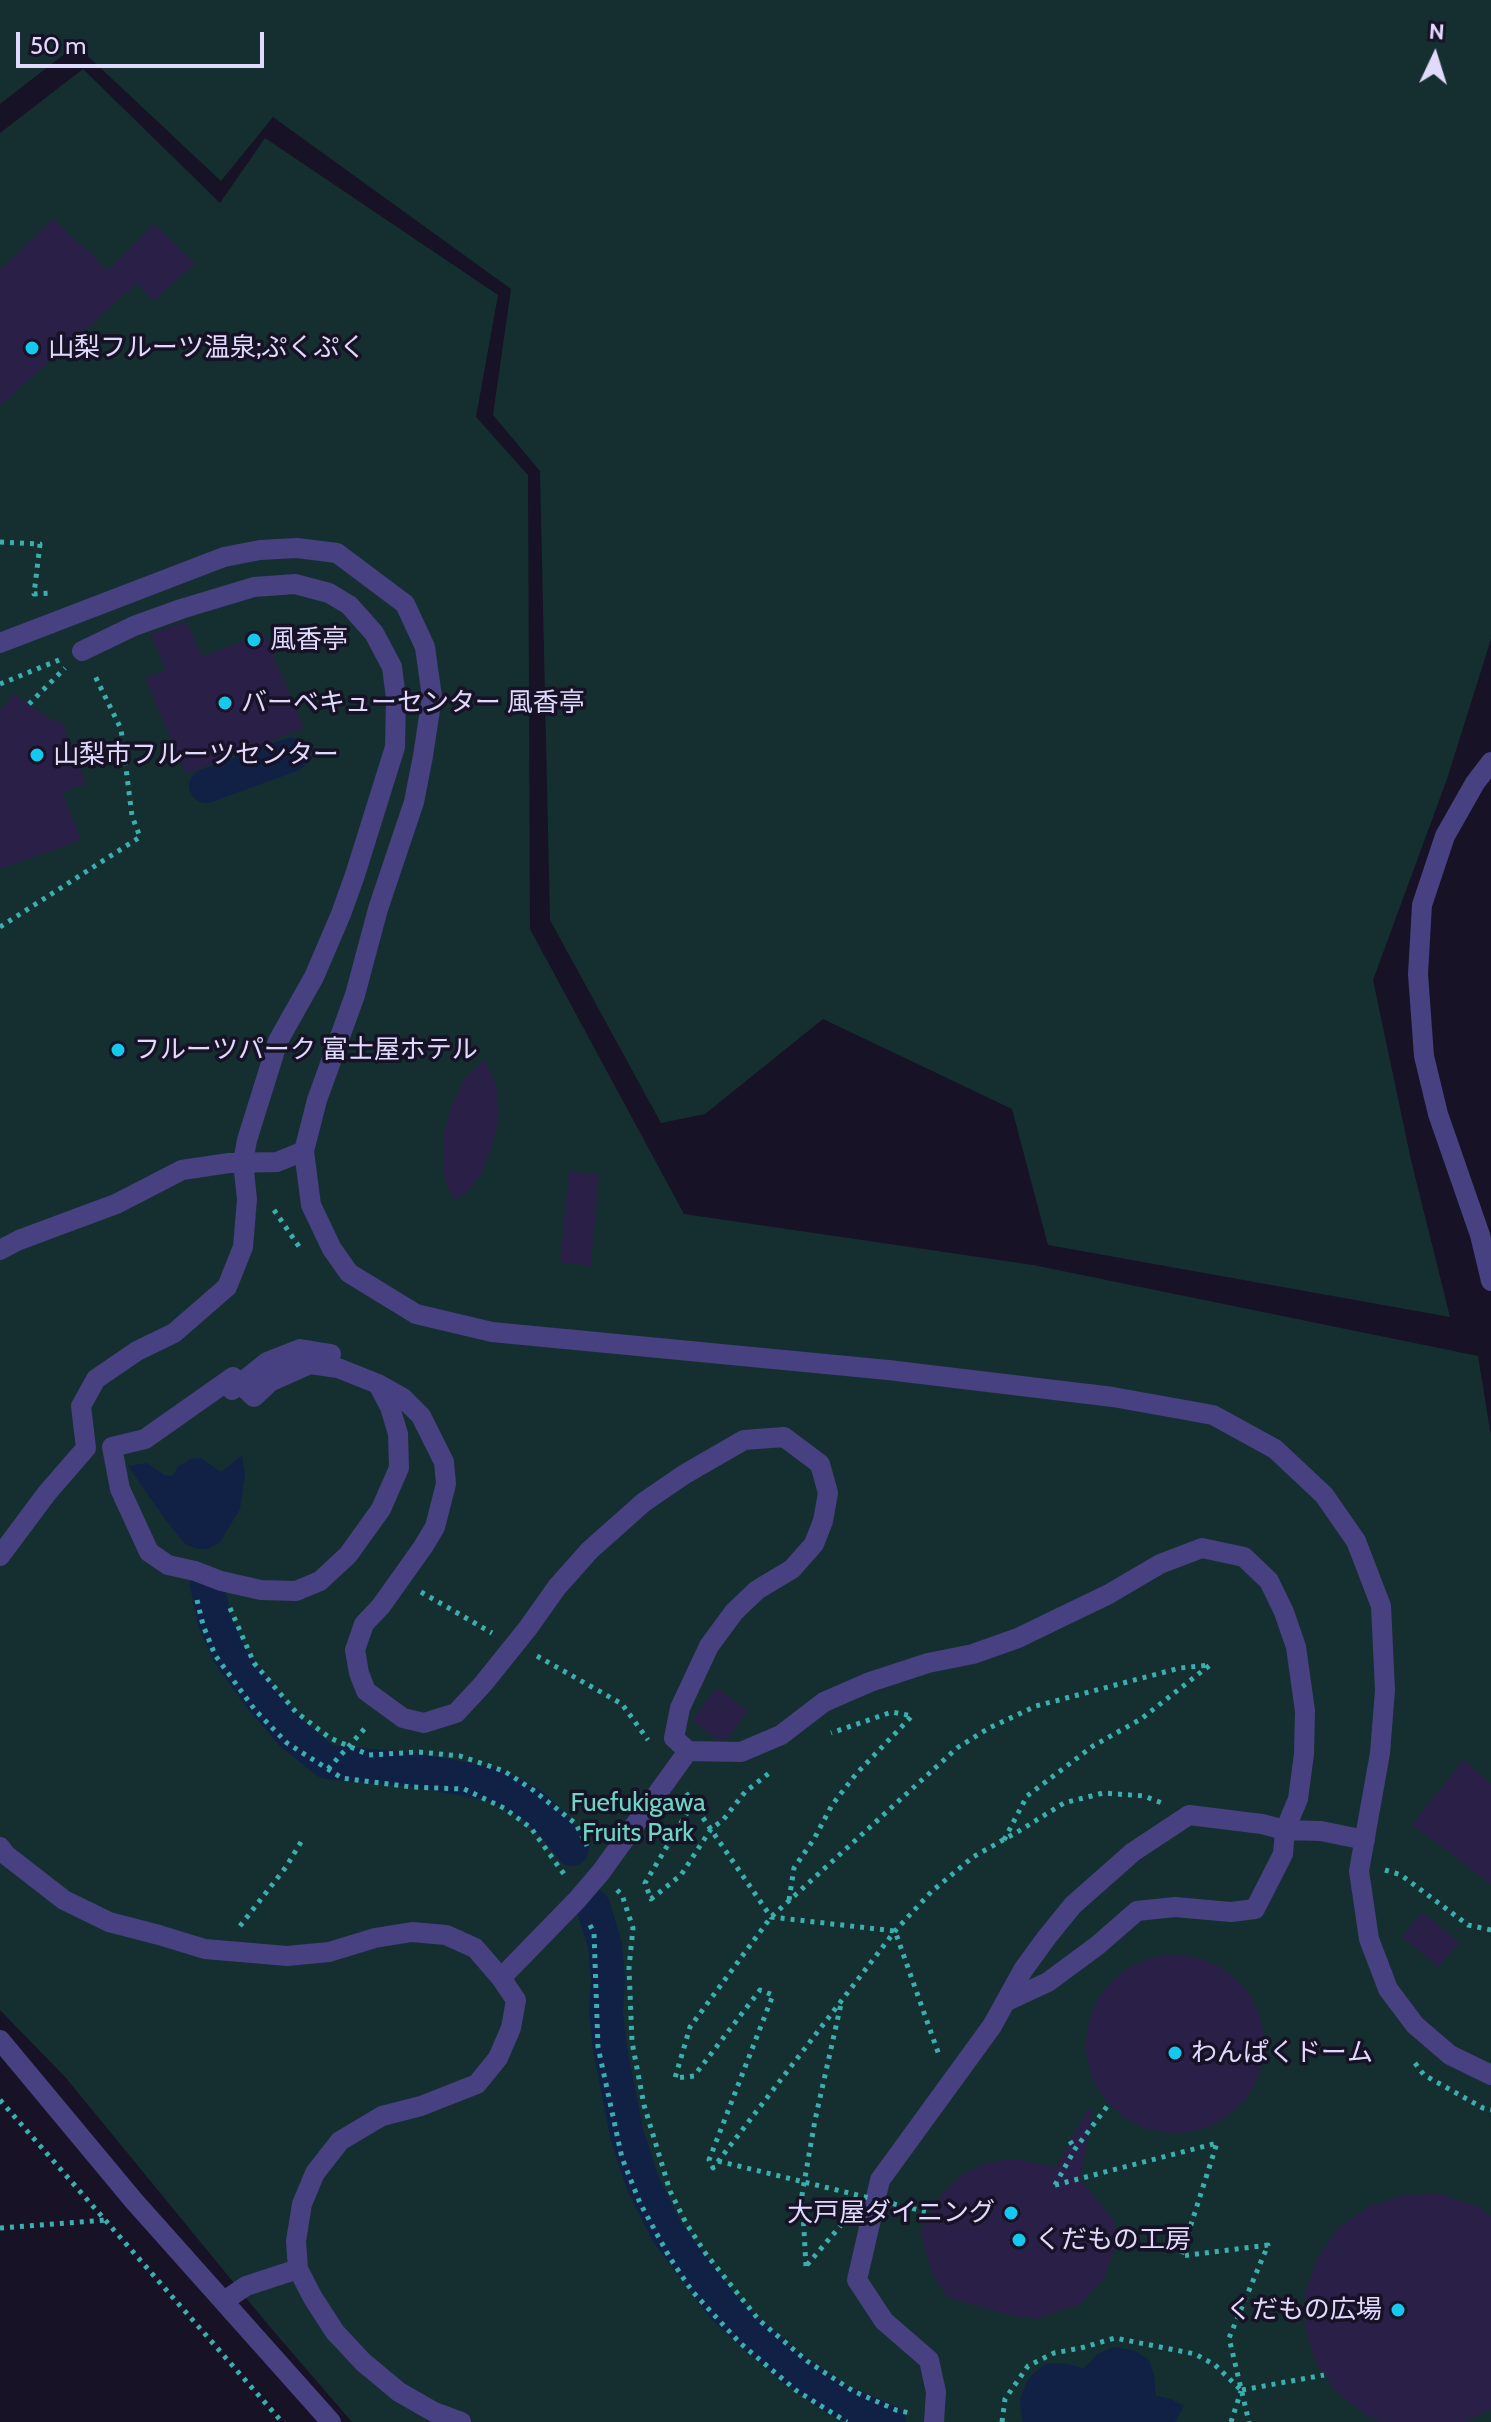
<!DOCTYPE html>
<html>
<head>
<meta charset="utf-8">
<style>
	body { margin:0 }
	#map { position:relative; width:1491px; height:2422px; overflow:hidden; background:#171226; font-family:Cabin,sans-serif }
	canvas { display:block }
	.north { position:absolute; left:1395px; top:16px; width:80px; height:80px; -webkit-text-stroke:6px #171226; paint-order:stroke; rotate:4deg; font-size:22px; font-weight:700; line-height:32px; text-align:center; color:#e0dafc }
	.north::after { content:''; display:block; margin:auto; width:28px; height:36px; background:#e0dafc; clip-path:polygon(50% 0,100% 100%,50% 72%,0 100%) }
	.scale { position:absolute; left:16px; top:32px; width:248px; height:36px; box-sizing:border-box; border:4px solid #e0dafc; border-top:0; padding-left:10px; font-size:24px; line-height:28px; white-space:nowrap; color:#e0dafc; -webkit-text-stroke:6px #171226; paint-order:stroke }
</style>
</head>
<body>
<div id="map">
<canvas width="1491" height="2422"></canvas>
<div class="north">N</div>
<div class="scale">50 m</div>
</div>
<script>
const c = document.querySelector('canvas').getContext('2d');
c.lineJoin = 'round';
function paint(path, color) {
  c.fillStyle = color;
  c.fill(path, 'evenodd');
}
function toPath(rows) {
  const path = new Path2D();
  for (const r of rows) {
    if (r.length === 3) {
      path.moveTo(r[0] + r[2], r[1]);
      path.arc(r[0], r[1], r[2], 0, 2 * Math.PI);
      continue;
    }
    path.moveTo(r[0], r[1]);
    for (let i = 2; i < r.length; i += 2) path.lineTo(r[i], r[i + 1]);
  }
  return path;
}
function strokePath(path, color, width, dash) {
  c.strokeStyle = color;
  c.lineWidth = width;
  c.lineCap = dash ? 'butt' : 'round';
  c.setLineDash(dash || []);
  c.stroke(path);
}
function drawText(font, color, halo, rows, align = 'center') {
  c.font = font + ' Cabin,"Noto Sans JP",sans-serif';
  c.lineWidth = 7;
  c.setLineDash([]);
  c.textBaseline = 'middle';
  c.strokeStyle = halo;
  c.fillStyle = color;
  for (const [text, x, y, turn = 0] of rows) {
    c.save();
    c.translate(x, y);
    c.rotate((+turn || 0) * Math.PI / 180);
    c.textAlign = isNaN(turn) ? turn : align;
    if (halo) c.strokeText(text, 0, 0);
    c.fillText(text, 0, 0);
    c.restore();
  }
}
paint(toPath([
	[0,0,1491,0,1491,639,1447,779,1373,980,1411,1160,1450,1317,1048,1245,1012,1109,823,1019,705,1114,661,1123,550,920,540,471,493,415,511,289,273,117,221,181,76,45,0,104],
	[83,69,220,203,265,138,498,295,476,417,528,475,530,929,684,1214,1033,1265,1478,1356,1491,1436,1491,2422,352,2422,270,2327,66,2078,0,2010,0,133]
]), '#152f30');
paint(toPath([
	[242,1455,245,1474,240,1509,220,1542,208,1549,197,1549,185,1544,165,1519,128,1466,147,1463,164,1475,173,1476,178,1467,190,1459,201,1458,221,1472],
	[1114,2347,1135,2351,1149,2360,1154,2375,1156,2396,1171,2399,1184,2406,1175,2422,1023,2422,1020,2405,1021,2396,1028,2379,1035,2372,1047,2363,1069,2364,1084,2369,1097,2354]
]), '#112146');
strokePath(toPath([
	[206,786,291,755],
	[207,1584,214,1619,229,1654,261,1698,291,1733,327,1762,414,1770,493,1784,531,1804,556,1828,572,1849],
	[593,1906,605,1945,608,1978,606,2012,610,2049,627,2135,642,2181,667,2232,723,2307,751,2333,793,2369,836,2399,889,2422]
]), '#112146', 34);
paint(toPath([
	[53,219,108,270,154,224,195,263,154,301,137,283,0,406,0,270],
	[186,621,202,657,264,633,304,728,186,774,145,678,166,670,150,634],
	[14,694,55,722,61,720,86,784,62,792,81,840,0,869,0,711],
	[484,1060,496,1084,499,1114,493,1144,481,1174,469,1190,455,1200,447,1186,443,1168,443,1137,451,1107,464,1080],
	[569,1171,599,1175,591,1266,560,1262],
	[716,1688,748,1711,727,1739,716,1739,692,1720],
	[1463,1760,1491,1783,1491,1884,1412,1825],
	[1422,1912,1459,1942,1439,1967,1402,1937],
	[1175,2044,89],
	[1088,2109,1093,2111,1080,2179,1115,2222,1114,2250,1104,2278,1081,2304,1036,2319,1009,2315,947,2297,932,2273,920,2231,942,2194,963,2174,981,2165,1002,2160,1019,2160,1056,2167],
	[1440,2194,1479,2207,1491,2216,1491,2410,1463,2422,1385,2422,1369,2417,1336,2392,1316,2362,1305,2328,1306,2291,1318,2257,1339,2227,1369,2206,1403,2195]
]), '#2a1f46');
strokePath(toPath([
	[0,542,40,544,34,594,51,593],
	[0,684,59,660],
	[29,704,65,668],
	[0,927,140,837,132,816,121,729,94,674],
	[274,1210,300,1248],
	[421,1592,492,1633],
	[197,1600,203,1625,215,1655,255,1710,287,1743,342,1778,411,1787,464,1789,504,1808,531,1828,566,1877],
	[230,1608,254,1663,296,1712,330,1738,369,1755,419,1752,460,1756,504,1771,533,1790,576,1824,587,1846],
	[537,1656,622,1704,648,1740],
	[328,1769,368,1725],
	[686,1793,771,1917,895,1931,939,2055],
	[693,1803,645,1883,651,1899,681,1875,711,1829,723,1820,745,1792,773,1770],
	[1004,1840,1027,1796,1093,1746,1141,1719,1210,1665,1180,1668,1036,1706,989,1728,957,1748,771,1917,690,2027,675,2078,694,2076,760,1990,773,1995,709,2160,713,2168,895,1931,931,1892,973,1857,1019,1831,1064,1803,1103,1793,1144,1796,1162,1803],
	[1385,1870,1401,1875,1468,1925,1491,1930],
	[617,1890,622,1895,633,1928,629,1968,632,2042,644,2105,670,2191,686,2223,706,2254,759,2320,807,2361,853,2391,896,2410,910,2413],
	[789,1900,794,1868,814,1839,832,1805,856,1774,912,1716,892,1712,831,1733],
	[590,1925,594,1933,598,2047,622,2158,640,2203,670,2258,692,2291,740,2343,797,2391,847,2422],
	[240,1926,286,1867,301,1842],
	[1415,2063,1424,2075,1483,2108,1491,2110],
	[0,2100,282,2422],
	[1070,2141,1075,2149],
	[1055,2185,1217,2143,1181,2256,1268,2245,1229,2338,1249,2422],
	[1055,2185,1075,2149,1109,2104],
	[0,2228,106,2220],
	[807,2265,842,2224],
	[806,2266,802,2195,815,2120,841,2004],
	[1242,2390,1324,2375],
	[1002,2422,1005,2399,1028,2366,1054,2353,1081,2348,1115,2338,1195,2354,1215,2365,1240,2389],
	[1231,2422,1241,2391]
]), '#3aafb0', 5, [4, 6]);
strokePath(toPath([
	[0,643,224,557,260,550,297,548,337,553,405,604,425,647,432,697,423,756,414,802,378,909,355,995,317,1100,304,1151,311,1205,332,1249,349,1273,416,1314,492,1332,888,1370,1113,1397,1213,1415,1275,1449,1324,1495,1356,1541,1381,1606,1385,1690,1380,1753,1359,1871,1369,1939,1388,1989,1415,2025,1450,2055,1491,2075],
	[1491,762,1475,783,1445,836,1422,905,1418,974,1424,1056,1438,1114,1480,1235,1491,1281],
	[0,1250,19,1240,116,1204,182,1170,229,1163,277,1162,304,1151],
	[310,1364,338,1368,378,1384,390,1407,398,1434,399,1468,381,1509,348,1555,320,1581,296,1591,261,1590,221,1581,195,1571,168,1565,149,1552,120,1489,112,1447,145,1439,233,1377,254,1397,270,1382,310,1364],
	[378,1384,403,1398,421,1416,444,1462,446,1484,435,1527,423,1547,381,1606,364,1624,355,1650,359,1673,366,1691,403,1718,424,1723,456,1713,483,1684,528,1628,557,1587,590,1550,644,1502,685,1474,744,1440,784,1437,820,1464,828,1493,823,1521,814,1544,792,1569,757,1590,734,1612,709,1646,680,1708,674,1738,688,1751,741,1752,781,1735,824,1702,870,1682,928,1663,973,1654,1018,1638,1109,1594,1160,1564,1202,1548,1244,1557,1269,1581,1284,1612,1296,1647,1305,1711,1304,1754,1298,1799,1285,1830,1262,1824,1189,1815,1133,1852,1073,1905,1047,1937,1023,1970,992,2026,880,2180,857,2280,884,2321,929,2360,936,2392,934,2422],
	[232,1390,267,1362,300,1349,331,1354],
	[0,1556,47,1493,86,1448,81,1406,96,1379,137,1351,174,1333,227,1287,243,1247,247,1199,243,1162,247,1140,278,1041,314,977,341,914,355,875,395,747,396,698,392,667,374,633,349,605,329,593,295,584,254,587,181,609,134,626,82,651],
	[0,1847,6,1855,64,1900,109,1922,159,1935,205,1949,287,1956,329,1952,375,1938,412,1932,446,1935,475,1948,501,1978,516,2000,511,2028,498,2058,477,2084,421,2106,382,2116,340,2141,315,2173,302,2204,296,2241,298,2269,313,2298,335,2332,363,2362,399,2392,434,2412,461,2422],
	[501,1978,577,1900,601,1872,688,1751],
	[1005,2002,1048,1982,1098,1945,1137,1911,1175,1907,1231,1912,1255,1909,1283,1854,1285,1830,1321,1831,1365,1840],
	[0,2040,134,2201,331,2422],
	[224,2301,246,2286,298,2269]
]), '#474081', 20);
strokePath(toPath([
	[718,2161,931,2213]
]), '#3aafb0', 5, [4, 6]);
for (const [x, y, r, color] of [
	[32,348,8,"#15c8ed"],
	[254,640,8,"#15c8ed"],
	[225,703,8,"#15c8ed"],
	[37,755,8,"#15c8ed"],
	[118,1050,8,"#15c8ed"],
	[1175,2053,8,"#15c8ed"],
	[1011,2213,8,"#15c8ed"],
	[1019,2240,8,"#15c8ed"],
	[1398,2310,8,"#15c8ed"]
]) {
  const dot = new Path2D();
  dot.arc(x, y, r, 0, 2 * Math.PI);
  c.fillStyle = color;
  c.fill(dot);
  strokePath(dot, '#171226', 3);
}
drawText('26px', '#e0dafc', '#171226', [
	["山梨フルーツ温泉;ぷくぷく",48,348],
	["風香亭",270,640],
	["バーベキューセンター 風香亭",241,703],
	["山梨市フルーツセンター",53,755],
	["フルーツパーク 富士屋ホテル",134,1050],
	["わんぱくドーム",1191,2053],
	["大戸屋ダイニング",995,2213,"right"],
	["くだもの工房",1035,2240],
	["くだもの広場",1382,2310,"right"]
], 'left');
drawText('26px', '#6ad7c4', '#171226', [
	["Fuefukigawa",638,1803],
	["Fruits Park",638,1833]
]);
</script>
</body>
</html>
